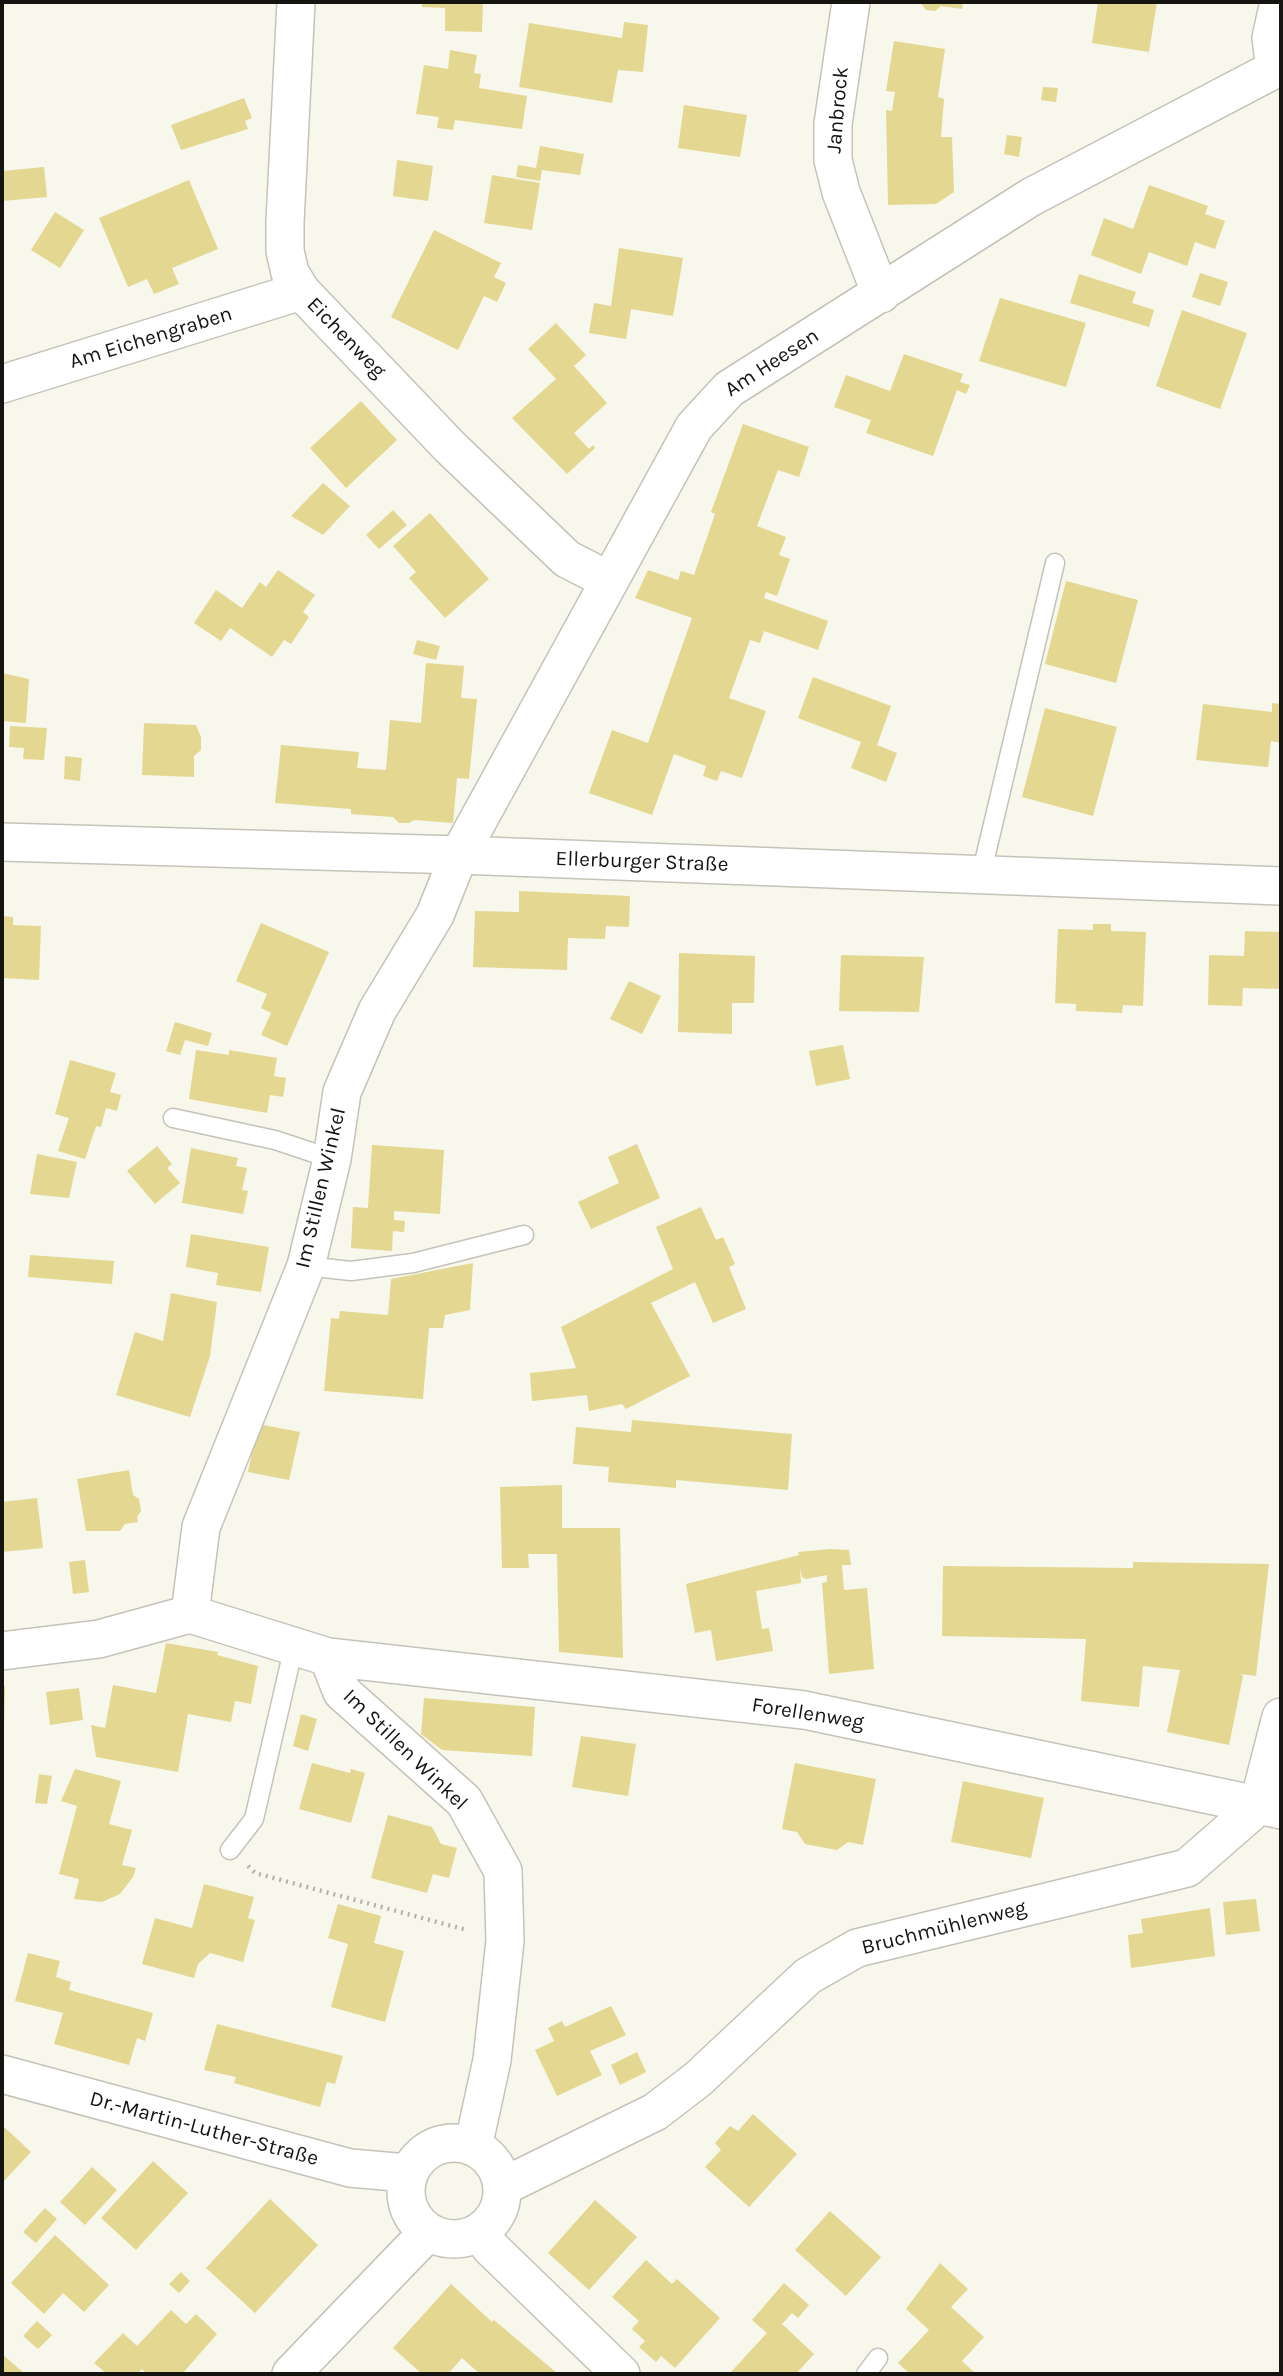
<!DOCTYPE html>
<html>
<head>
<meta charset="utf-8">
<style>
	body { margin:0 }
	#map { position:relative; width:1283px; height:2376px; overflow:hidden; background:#f8f7eb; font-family:Karla,sans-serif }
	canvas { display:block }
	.frame { position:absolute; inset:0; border:4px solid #151410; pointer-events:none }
</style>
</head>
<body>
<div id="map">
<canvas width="1283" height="2376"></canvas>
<div class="frame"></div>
</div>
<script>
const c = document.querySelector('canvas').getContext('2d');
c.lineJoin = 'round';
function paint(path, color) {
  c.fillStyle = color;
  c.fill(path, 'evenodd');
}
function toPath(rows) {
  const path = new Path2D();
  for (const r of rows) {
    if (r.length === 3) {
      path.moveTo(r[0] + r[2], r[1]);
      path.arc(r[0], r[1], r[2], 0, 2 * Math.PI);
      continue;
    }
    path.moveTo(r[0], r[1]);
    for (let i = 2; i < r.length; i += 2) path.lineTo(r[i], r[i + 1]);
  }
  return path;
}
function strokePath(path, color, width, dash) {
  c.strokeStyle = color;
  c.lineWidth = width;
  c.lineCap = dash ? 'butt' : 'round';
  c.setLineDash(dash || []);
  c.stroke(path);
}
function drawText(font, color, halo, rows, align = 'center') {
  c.font = font + ' Karla,sans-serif';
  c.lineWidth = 5;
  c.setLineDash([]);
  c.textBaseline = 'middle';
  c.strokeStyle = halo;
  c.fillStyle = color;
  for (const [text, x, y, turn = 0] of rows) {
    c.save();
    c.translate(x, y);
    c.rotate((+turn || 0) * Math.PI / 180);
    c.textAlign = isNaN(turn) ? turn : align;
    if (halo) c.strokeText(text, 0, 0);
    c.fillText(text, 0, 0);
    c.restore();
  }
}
paint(toPath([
	[422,2,483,2,482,32,445,31,445,8,422,7],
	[920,2,963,2,962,9,941,6,935,11,926,10],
	[1098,2,1157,2,1149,52,1092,43],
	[624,22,648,25,643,72,618,70,612,103,519,87,529,23,622,38],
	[894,41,945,49,938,97,944,99,941,137,952,137,954,192,936,204,888,205,886,110,892,111,895,92,886,91],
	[450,50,477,55,474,73,481,74,479,88,527,96,522,129,455,120,453,130,437,128,439,117,416,114,424,65,448,69],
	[1043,87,1058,88,1056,102,1041,100],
	[244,98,252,118,245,121,248,129,181,150,171,125],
	[684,105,747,115,740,157,678,148],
	[1007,135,1022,137,1019,157,1004,154],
	[540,146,584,154,580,175,542,170,540,181,516,177,518,165,536,168],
	[397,160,433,166,428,201,393,196],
	[44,167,47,197,2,201,2,171],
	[492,175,540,183,532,230,484,223],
	[189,180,218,249,172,268,179,284,154,294,147,279,128,287,99,218],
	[1149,185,1208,206,1205,214,1225,221,1215,249,1195,242,1187,266,1149,252,1141,274,1091,255,1104,218,1133,229],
	[55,212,84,230,60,268,31,250],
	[434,230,501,263,494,277,506,283,497,302,484,296,458,350,391,317],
	[619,248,683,258,673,316,631,309,626,339,589,333,594,303,611,306],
	[1200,273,1228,282,1220,306,1192,297],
	[1079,274,1136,292,1132,303,1154,310,1149,327,1070,303],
	[1000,298,1086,323,1066,387,979,361],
	[1182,310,1247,333,1220,409,1156,386],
	[556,323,586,355,574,366,607,403,574,433,589,449,593,445,595,448,567,474,512,418,556,379,528,349],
	[904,354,963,374,960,382,970,385,966,394,957,390,933,456,866,433,871,420,834,407,846,375,890,391],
	[361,401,397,440,346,488,310,448],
	[743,424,809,447,799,477,778,470,757,526,786,537,779,555,790,559,777,596,766,592,764,598,828,621,818,650,764,631,760,643,750,640,729,698,766,711,742,778,721,771,717,781,703,776,706,766,674,754,652,815,589,793,612,730,648,743,692,618,635,598,648,570,678,580,681,571,694,575,715,514,711,512],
	[323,483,350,506,323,535,291,516],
	[393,510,407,525,379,549,366,535],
	[430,513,489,579,445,618,409,578,416,572,393,546],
	[278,570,315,595,303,612,309,617,291,644,284,640,272,657,230,628,221,641,194,623,216,590,242,608,260,582,266,587],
	[1066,581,1138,600,1116,683,1045,664],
	[417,640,440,646,436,660,413,654],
	[426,663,464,666,461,698,477,699,469,779,457,778,453,823,414,820,409,823,399,823,393,817,351,814,351,809,275,803,281,745,359,752,357,768,386,770,390,720,421,723],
	[2,673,29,679,26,723,2,721],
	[813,677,891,706,877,745,897,753,886,782,851,768,861,742,798,718],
	[1272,703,1281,704,1281,743,1271,741,1268,767,1196,760,1203,704,1272,712],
	[1045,708,1117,727,1093,816,1022,797],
	[144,723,196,725,201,737,201,750,194,756,194,777,142,775],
	[10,726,47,728,44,760,23,759,24,748,9,747],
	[65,756,82,758,80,781,64,779],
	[519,891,630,896,629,927,606,926,605,939,568,938,567,970,473,967,475,911,519,912],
	[2,916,13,917,13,925,41,926,39,980,2,978],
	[261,923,329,952,287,1046,261,1035,271,1013,261,1008,267,994,236,981],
	[1093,924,1111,924,1111,931,1146,932,1143,1006,1123,1005,1122,1013,1076,1011,1076,1004,1055,1003,1058,929,1093,930],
	[1245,931,1281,932,1281,989,1243,988,1242,1006,1208,1005,1209,955,1244,956],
	[679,953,755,956,754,1003,732,1003,732,1034,678,1032],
	[841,955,924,957,919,1012,839,1011],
	[629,981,661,996,642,1034,610,1019],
	[175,1022,212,1033,208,1046,185,1040,180,1055,166,1051],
	[843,1045,850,1079,816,1086,809,1051],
	[196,1050,229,1055,229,1050,277,1058,274,1076,286,1078,283,1097,270,1095,267,1113,189,1099],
	[70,1060,116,1073,110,1092,121,1095,117,1111,106,1108,101,1127,96,1126,85,1159,58,1151,69,1118,55,1114],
	[637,1144,660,1198,591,1229,578,1202,619,1183,608,1157],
	[372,1145,444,1150,440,1214,394,1211,394,1220,405,1221,404,1232,393,1231,392,1251,351,1248,353,1207,368,1208],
	[157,1146,172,1164,167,1168,180,1183,155,1204,127,1171],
	[191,1148,238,1158,236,1166,247,1168,242,1190,248,1191,243,1214,182,1203],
	[37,1154,77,1162,69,1198,30,1194],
	[701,1207,716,1240,723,1237,735,1264,729,1267,746,1309,713,1323,695,1282,651,1303,690,1376,626,1409,622,1404,589,1411,587,1395,532,1401,530,1373,576,1368,561,1327,673,1269,656,1227],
	[191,1234,269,1247,261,1292,216,1285,218,1273,186,1267],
	[30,1255,114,1261,112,1284,28,1277],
	[473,1263,470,1310,445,1315,443,1328,429,1328,423,1399,324,1391,331,1318,339,1319,340,1311,388,1315,391,1279],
	[171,1293,217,1302,210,1356,190,1417,116,1395,135,1332,163,1341],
	[632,1420,792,1434,788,1490,676,1480,676,1488,608,1482,609,1467,573,1464,576,1427,631,1432],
	[258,1424,300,1432,289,1480,248,1472],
	[129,1470,133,1495,139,1499,141,1511,137,1517,138,1522,125,1524,120,1531,86,1531,77,1479],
	[562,1485,562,1528,620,1528,623,1658,559,1652,557,1554,528,1554,529,1568,502,1568,500,1487],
	[37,1498,43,1548,2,1552,2,1502],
	[830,1549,849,1550,851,1565,842,1565,844,1590,867,1588,874,1669,829,1674,822,1583,827,1582,827,1575,806,1579,802,1577,800,1568,801,1583,756,1591,762,1629,769,1628,773,1651,716,1661,711,1630,695,1633,686,1584,799,1555,798,1552],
	[85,1560,89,1592,73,1594,69,1562],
	[1133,1562,1269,1564,1256,1676,1240,1674,1243,1676,1229,1745,1167,1732,1180,1670,1143,1666,1139,1707,1081,1701,1086,1639,942,1636,943,1566,1133,1568],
	[166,1643,218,1652,217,1655,258,1666,251,1704,235,1701,231,1722,188,1714,178,1772,96,1757,91,1725,105,1728,113,1685,156,1693],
	[2,1686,5,1686,4,1731,2,1731],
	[79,1688,83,1720,50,1725,46,1692],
	[424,1698,535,1707,532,1756,442,1750,421,1734],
	[301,1714,317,1719,308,1751,293,1746],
	[581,1736,636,1744,628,1796,572,1787],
	[312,1763,350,1773,351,1769,365,1773,351,1823,299,1809],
	[795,1763,876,1779,863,1845,848,1842,837,1850,805,1844,797,1832,782,1829],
	[75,1769,121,1781,109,1824,132,1830,122,1865,136,1868,133,1877,120,1894,102,1902,74,1899,79,1879,59,1874,77,1806,61,1801],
	[39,1774,52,1776,47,1804,35,1803],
	[963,1781,1044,1798,1031,1858,951,1842],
	[388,1815,432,1827,441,1844,457,1848,449,1878,433,1874,427,1893,371,1878],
	[204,1884,254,1897,248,1918,255,1920,243,1962,210,1953,198,1964,194,1978,142,1964,155,1918,192,1928],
	[1256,1899,1260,1931,1226,1935,1223,1902],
	[338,1904,381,1916,374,1943,404,1951,385,2022,331,2007,348,1944,328,1938],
	[1210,1908,1215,1956,1131,1968,1128,1935,1143,1933,1141,1919],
	[28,1953,60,1961,56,1977,71,1982,69,1990,153,2013,145,2041,137,2038,129,2065,54,2044,63,2013,15,2001],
	[611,2006,626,2035,590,2051,602,2075,557,2096,535,2050,554,2041,548,2028,562,2021,565,2027],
	[217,2024,343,2056,335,2084,327,2082,320,2107,234,2083,236,2077,204,2070],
	[637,2052,646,2072,620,2085,611,2065],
	[753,2114,797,2154,749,2207,705,2167,721,2150,715,2143,730,2126,738,2131],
	[2,2125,31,2152,2,2183],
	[153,2161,188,2193,136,2250,101,2218],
	[92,2167,117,2190,85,2225,60,2202],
	[270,2199,318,2245,255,2313,206,2268],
	[595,2200,637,2237,589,2290,548,2253],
	[45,2208,57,2219,36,2243,23,2232],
	[830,2211,881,2257,846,2296,795,2250],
	[55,2235,109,2285,84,2312,63,2293,44,2314,11,2283],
	[646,2260,672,2284,677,2279,720,2318,675,2368,661,2356,656,2362,639,2347,645,2341,632,2329,639,2321,612,2297],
	[940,2263,968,2289,951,2307,984,2337,962,2361,976,2374,910,2374,898,2363,929,2330,906,2309],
	[181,2272,190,2281,179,2293,169,2284],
	[784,2283,809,2305,798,2318,792,2313,782,2324,814,2354,796,2374,729,2374,767,2333,752,2320],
	[451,2284,492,2322,494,2320,558,2374,480,2374,462,2358,448,2374,422,2374,393,2348],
	[171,2310,186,2324,196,2314,217,2334,182,2374,147,2374,142,2369,137,2374,107,2374,94,2363,123,2333,137,2346],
	[37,2321,52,2335,38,2349,23,2336],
	[2,2354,25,2374,2,2374]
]), '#e3d792');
const service = toPath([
	[981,875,1055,563],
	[173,1118,275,1140,332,1159],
	[306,1266,351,1271,413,1263,524,1235],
	[230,1850,254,1819,294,1646],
	[866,2374,878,2358]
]);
const minor = toPath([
	[296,2,285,222,285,251,290,273,301,291,450,447,567,559,608,580],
	[851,2,833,124,833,160,841,192,881,294],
	[1275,69,1271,38,1279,2],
	[2,384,301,291],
	[2,842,459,855,1281,886],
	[190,1614,201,1527,306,1266,332,1159,342,1092,377,1011,435,915,459,855,694,427,729,389,1031,197,1281,66],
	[2,1651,99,1639,190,1614,328,1657,804,1710,1281,1810],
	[328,1657,342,1692,464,1801,503,1871,505,1941,492,2060,473,2147],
	[2,2074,350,2168,407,2173],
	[454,2191,48],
	[502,2187,655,2112,698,2079,808,1976,857,1948,1187,1868,1258,1806,1281,1717],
	[480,2233,491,2248,621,2374],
	[291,2374,428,2232]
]);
strokePath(service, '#c5c3b9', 21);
strokePath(minor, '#c5c3b9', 40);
strokePath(toPath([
	[248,1866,255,1873,467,1930]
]), '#b3b2a9', 4.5, [2, 5]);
strokePath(service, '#fff', 18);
strokePath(minor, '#fff', 37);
drawText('21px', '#151410', '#fff', [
	["Janbrock",838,110,-85],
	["Am Eichengraben",151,338,-17],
	["Eichenweg",346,338,46],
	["Am Heesen",772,363,-33],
	["Ellerburger Straße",642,862,2],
	["Im Stillen Winkel",321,1188,-77],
	["Forellenweg",808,1714,9],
	["Im Stillen Winkel",405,1750,44],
	["Bruchmühlenweg",944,1928,-14],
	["Dr.-Martin-Luther-Straße",204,2129,15]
]);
</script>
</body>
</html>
